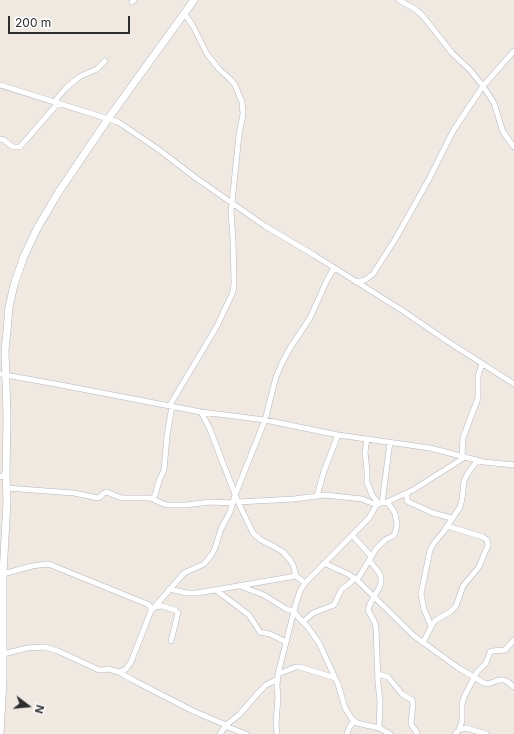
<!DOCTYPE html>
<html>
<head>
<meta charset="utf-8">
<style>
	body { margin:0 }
	#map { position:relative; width:514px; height:734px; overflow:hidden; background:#efe9e1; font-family:Inter,sans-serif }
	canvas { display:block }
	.north { position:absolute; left:8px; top:686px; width:40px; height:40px; -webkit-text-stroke:3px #fff; paint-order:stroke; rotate:106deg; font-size:11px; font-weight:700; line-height:16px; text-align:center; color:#2e2e2e }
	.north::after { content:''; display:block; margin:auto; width:14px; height:18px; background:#2e2e2e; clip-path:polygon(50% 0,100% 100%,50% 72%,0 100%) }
	.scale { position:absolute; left:8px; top:16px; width:122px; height:18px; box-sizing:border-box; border:2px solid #2e2e2e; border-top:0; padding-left:5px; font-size:12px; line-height:14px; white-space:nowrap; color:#2e2e2e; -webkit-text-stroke:3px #fff; paint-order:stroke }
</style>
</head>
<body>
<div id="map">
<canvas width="514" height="734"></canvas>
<div class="north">N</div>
<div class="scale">200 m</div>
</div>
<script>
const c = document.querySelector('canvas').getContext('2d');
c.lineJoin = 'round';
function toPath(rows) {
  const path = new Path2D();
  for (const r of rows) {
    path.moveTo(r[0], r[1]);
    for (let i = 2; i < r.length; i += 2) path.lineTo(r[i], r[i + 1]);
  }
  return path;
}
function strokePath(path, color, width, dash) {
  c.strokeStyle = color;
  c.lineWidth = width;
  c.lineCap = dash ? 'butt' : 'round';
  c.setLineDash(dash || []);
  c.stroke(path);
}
const street = toPath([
	[399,0,415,9,423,16,452,53,470,70,483,86,494,103,503,132,514,147],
	[132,2,134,0],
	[0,85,118,122,158,149,196,178,265,226,314,255,403,311,447,341,514,384],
	[54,102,65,89,79,77,97,69,105,61],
	[0,139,4,140,13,147,20,147,58,103],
	[356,282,365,280,373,274,380,263,396,238,429,179,453,131,483,86,514,51],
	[0,374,61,385,201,412,265,420,338,435,430,448,484,462,514,465],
	[170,405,217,326,233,292,234,283,233,240,231,212,239,135,243,114,242,102,235,85,231,80,219,69,207,54,193,26,184,13],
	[201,412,209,427,238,502,253,533,261,540,275,547,283,552,290,560,293,565,296,576,305,583],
	[367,439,365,452,367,471,367,482,372,495,379,504],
	[462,456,463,438,478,398,478,376,482,364],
	[0,477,6,474],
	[6,488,74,493,98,498,100,497,104,493,107,492,116,496,122,498,153,498,155,495,159,481,164,470,167,436,172,406],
	[407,493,407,501,411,503,433,513,448,517,452,519],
	[317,496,324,471,338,435],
	[151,498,161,503,167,505,185,505,211,502,233,503],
	[238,502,294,499,325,495,362,499,374,504,377,504],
	[382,503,390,442],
	[352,535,371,556],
	[369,560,380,574,381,578,381,583,379,588,370,604,368,610,375,623,376,627,378,683,380,701,379,728],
	[324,563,348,574,357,580,413,635,457,667,484,683,488,684,499,680,504,680,508,682,514,687],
	[357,580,376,549,385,540,393,536,395,533,397,525,395,514,393,510,387,502],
	[240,586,264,595,286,609,294,611,298,617,307,626,319,643,338,684,345,708,352,719,357,723,379,728,390,734],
	[169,589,187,593,197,593,296,576],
	[216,590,249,615,260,632,270,634,286,642],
	[155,607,162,606,175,610,178,613,171,641],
	[151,611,184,573,204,564,212,554,215,548,221,529,230,512,235,495,265,420,276,377,282,363,290,348,310,318,327,280,334,268],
	[303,622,313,613,334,605,341,590,350,583,355,578],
	[431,626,424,609,421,594,430,550,434,543,444,531,460,507,462,499,464,481,468,473,477,461],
	[423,643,433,623,436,620,450,612,456,606,463,586,479,567,488,545,487,540,483,537,447,526],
	[3,654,27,648,45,647,58,651,99,670,102,670,108,669,119,672,122,671,126,669,131,662,151,611,151,608,149,605,147,604,51,565,47,564,32,566,3,574],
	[119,672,131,679,193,711,226,725],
	[278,674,296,667,300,667,335,678],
	[378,674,388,677,402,694,412,700,413,704,411,722,412,726,416,731,417,734],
	[225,726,246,734],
	[459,730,466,728,486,734],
	[220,734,226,725,239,715,258,693,266,685,278,679],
	[277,734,276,723,278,697,277,686,278,674,296,603,300,591,305,583,369,518,377,504,387,502,413,490,465,457],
	[347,734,349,728,354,721],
	[455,734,459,730,462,721,462,704,464,697,477,672,486,663,490,652,492,651,505,650,514,640]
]);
const secondary = toPath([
	[0,734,3,680,3,574,7,501,6,474,7,417,5,350,7,331,9,307,14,285,24,256,38,227,58,193,108,119,194,0]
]);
strokePath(street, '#b4b7c1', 6);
strokePath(secondary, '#b4b7c1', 8);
strokePath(street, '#fff', 5);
strokePath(secondary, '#fff', 7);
</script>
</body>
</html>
